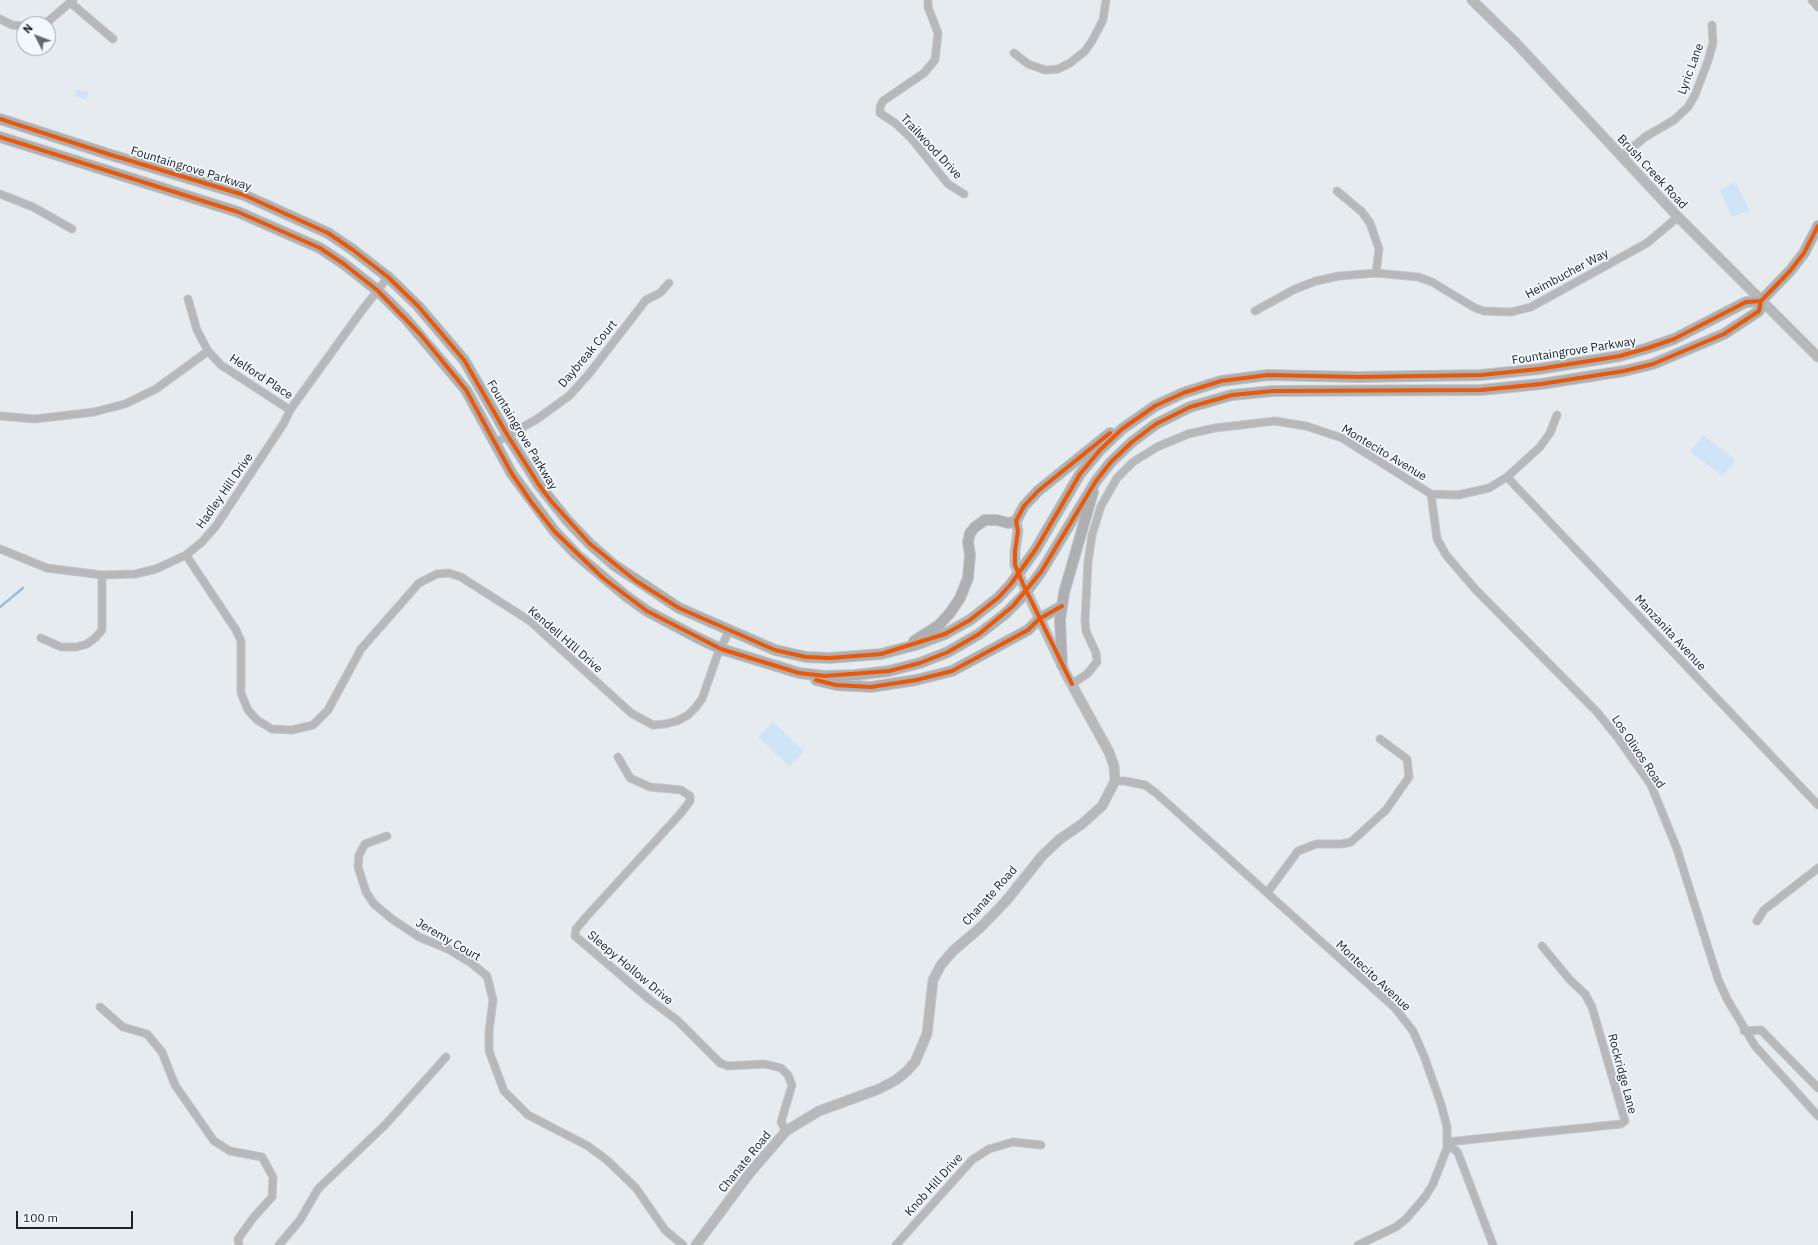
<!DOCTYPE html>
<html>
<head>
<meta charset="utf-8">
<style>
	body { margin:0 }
	#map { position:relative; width:1818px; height:1245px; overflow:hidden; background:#e6ebf0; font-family:"IBM Plex Sans",sans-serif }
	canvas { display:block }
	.north { position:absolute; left:16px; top:16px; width:40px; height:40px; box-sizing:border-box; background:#f2f8ff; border:1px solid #9ea3a8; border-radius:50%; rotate:312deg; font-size:11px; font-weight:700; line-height:16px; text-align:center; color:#202326 }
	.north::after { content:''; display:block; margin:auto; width:14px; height:18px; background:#65696d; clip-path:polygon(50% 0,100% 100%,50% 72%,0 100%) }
	.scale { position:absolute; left:16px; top:1211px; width:117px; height:18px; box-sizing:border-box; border:2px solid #202326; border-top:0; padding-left:5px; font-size:12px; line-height:14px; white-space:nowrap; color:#202326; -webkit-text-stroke:3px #f2f8ff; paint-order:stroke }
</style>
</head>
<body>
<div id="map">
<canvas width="1818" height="1245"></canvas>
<div class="north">N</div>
<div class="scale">100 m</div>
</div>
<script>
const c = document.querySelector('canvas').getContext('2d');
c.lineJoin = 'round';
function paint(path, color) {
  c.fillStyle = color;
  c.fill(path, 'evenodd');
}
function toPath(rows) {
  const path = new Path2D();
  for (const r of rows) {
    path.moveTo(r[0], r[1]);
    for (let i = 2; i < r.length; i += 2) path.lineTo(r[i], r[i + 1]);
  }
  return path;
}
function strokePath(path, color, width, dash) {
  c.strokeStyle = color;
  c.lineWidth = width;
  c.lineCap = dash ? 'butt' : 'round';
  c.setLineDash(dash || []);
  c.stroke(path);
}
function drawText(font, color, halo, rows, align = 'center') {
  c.font = font + ' "IBM Plex Sans",sans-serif';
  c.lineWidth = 3.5;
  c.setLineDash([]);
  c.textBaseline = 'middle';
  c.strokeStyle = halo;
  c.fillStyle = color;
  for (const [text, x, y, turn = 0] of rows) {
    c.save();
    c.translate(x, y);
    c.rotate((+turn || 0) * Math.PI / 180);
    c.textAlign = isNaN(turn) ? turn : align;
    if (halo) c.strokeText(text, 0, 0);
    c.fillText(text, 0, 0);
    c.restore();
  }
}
paint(toPath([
	[77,89,89,93,86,100,74,96],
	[1735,182,1750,210,1732,217,1720,190],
	[1703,435,1736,460,1723,476,1690,452],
	[773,722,804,751,790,767,758,737]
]), '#d0e4f7');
strokePath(toPath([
	[0,607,23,588]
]), '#99bcdb', 2.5);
const minor = toPath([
	[928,0,928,7,938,33,935,60,924,73,883,101,880,107,880,113,895,123,911,138,948,184,964,194],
	[1812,0,1818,7],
	[71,3,113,39],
	[0,19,12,25,24,26],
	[45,24,73,0],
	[1014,53,1028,64,1045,70,1058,69,1070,63,1085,51,1092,41,1103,20,1106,0],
	[1621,157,1645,137,1674,120,1688,107,1695,95,1708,61,1713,43,1712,25],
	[1337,191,1362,212,1370,223,1379,249,1376,273],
	[0,194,33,207,72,229],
	[188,299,197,330,208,351,221,365,290,410],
	[1255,311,1295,289,1316,281,1339,276,1376,273,1418,277,1432,282,1475,308,1484,311,1511,312,1531,307,1647,243,1678,217],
	[0,416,35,419,94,412,125,404,156,389,208,351],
	[495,443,537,419,569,396,588,375,646,300,660,293,669,283],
	[1507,477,1818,805],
	[1431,494,1437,539,1446,555,1476,590,1597,712,1618,738,1651,785,1677,849,1718,979,1727,999,1755,1046,1818,1116],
	[0,549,47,568,102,575,135,574,156,569,186,555,202,542,216,526,284,423,290,410,360,313,388,277],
	[186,555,236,630,241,641,241,693,248,710,257,720,272,729,292,730,313,725,328,710,361,649,419,583,437,574,449,573,461,577,530,621,631,713,653,725,665,724,677,721,688,715,695,708,702,699,717,656,729,631],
	[41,638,61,647,76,647,87,644,95,638,102,630,102,575],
	[1072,684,1087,674,1097,662,1096,653,1086,631,1085,621,1088,562,1092,535,1101,506,1117,478,1133,462,1157,447,1188,434,1215,428,1275,421,1306,426,1342,438,1431,494,1458,495,1489,488,1507,477,1540,447,1550,433,1557,415],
	[618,757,630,778,650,787,681,790,690,796,690,801,681,813,587,916,576,929,575,936,650,1000,677,1020,720,1063,728,1066,765,1064,781,1068,788,1075,792,1085,781,1122,786,1131],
	[1115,781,1124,781,1145,785,1156,793,1395,1008,1413,1031,1424,1056,1441,1104,1447,1127,1447,1148,1433,1184,1425,1197,1406,1219,1396,1227,1358,1245],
	[387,836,365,844,359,855,358,867,366,892,374,904,392,919,419,937,448,949,471,963,487,976,493,1000,489,1031,489,1051,504,1091,528,1115,588,1146,608,1161,636,1188,665,1230,683,1245],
	[1267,893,1298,851,1316,844,1341,844,1351,842,1386,810,1409,777,1407,759,1380,739],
	[1757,921,1764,910,1818,868],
	[100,1007,123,1027,147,1034,162,1052,175,1085,214,1141,230,1151,262,1157,273,1177,272,1197,253,1218,238,1239,239,1245],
	[1744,1031,1761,1030,1818,1088],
	[1447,1142,1621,1124,1625,1121,1592,1007,1585,994,1570,980,1542,946],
	[1447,1142,1458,1153,1493,1245],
	[279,1245,300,1220,318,1189,386,1124,446,1057],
	[896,1245,972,1160,989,1149,1013,1142,1041,1145]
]);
const tertiary = toPath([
	[1472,0,1516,43,1678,217,1818,357],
	[696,1245,749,1174,786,1131,819,1111,879,1089,896,1080,906,1072,915,1062,927,1034,933,980,941,965,953,951,981,927,1006,901,1042,856,1060,839,1082,824,1102,806,1115,781,1114,766,1109,752,1066,674,1023,584,1015,565,1015,551,1018,531,1016,521]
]);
const secondary = toPath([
	[0,119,108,154,244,195,328,233,353,250,388,277,418,306,464,360,508,436,539,485,567,520,590,544,614,565,679,608,775,650,806,657,830,658,881,654,915,645,945,634,970,620,998,598],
	[0,137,238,212,320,248,344,264,377,290,406,319,466,390,512,474,555,532,577,555,626,596,647,611,698,638,721,649,799,673,825,676,855,675,889,671,920,663,948,652,979,634,1005,614],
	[1761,301,1790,271,1804,253,1818,226],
	[1036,549,1080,474,1100,450,1122,429,1155,406,1183,393,1221,381,1268,375,1358,377,1481,375,1539,369,1620,356,1648,348,1674,339,1746,302,1761,301],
	[1041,572,1096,481,1111,462,1132,442,1156,424,1190,407,1232,395,1273,391,1481,390,1541,384,1624,371,1653,364,1724,334,1759,311,1761,301],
	[914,641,939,625,950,613,960,598,968,578,970,555,968,542,970,533,975,527,985,520,997,520,1008,523,1016,521,1024,506,1038,491,1110,433],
	[1062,665,1060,620,1064,593,1093,492],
	[816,680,836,685,871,687,916,680,952,671,1028,630,1039,619,1062,606]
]);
strokePath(minor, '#c3c7cb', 9);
strokePath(tertiary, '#c3c7cb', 11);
strokePath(secondary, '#c3c7cb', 12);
strokePath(minor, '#b6b8ba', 7);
strokePath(tertiary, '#b6b8ba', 9);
strokePath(secondary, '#adafb0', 10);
const secondaryBridge = toPath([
	[998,598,1011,584,1036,549],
	[1005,614,1024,595,1041,572]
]);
strokePath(secondaryBridge, '#c3c7cb', 12, []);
strokePath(secondaryBridge, '#adafb0', 10);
strokePath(toPath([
	[0,119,108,154,244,195,328,233,353,250,388,277,418,306,464,360,508,436,539,485,551,501,590,544,636,581,679,608,775,650,806,657,830,658,881,654,945,634,970,620,998,598,1011,584,1036,549,1080,474,1100,450,1122,429,1155,406,1183,393,1221,381,1268,375,1358,377,1481,375,1539,369,1620,356,1648,348,1674,339,1746,302,1761,301],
	[0,137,238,212,320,248,344,264,377,290,421,335,466,390,512,474,532,503,555,532,603,578,647,611,721,649,799,673,825,676,889,671,920,663,948,652,979,634,1013,606,1041,572,1096,481,1111,462,1132,442,1156,424,1190,407,1232,395,1273,391,1481,390,1541,384,1624,371,1653,364,1724,334,1759,311,1761,301],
	[1761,301,1790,271,1804,253,1818,226],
	[816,680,836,685,871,687,916,680,952,671,1028,630,1039,619,1062,606],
	[1072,684,1023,584,1015,565,1015,551,1018,531,1016,521,1024,506,1038,491,1110,433]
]), '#e8590c', 4);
drawText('12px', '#202326', '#f2f8ff', [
	["Lyric Lane",1691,69,-70],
	["Trailwood Drive",931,147,47],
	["Fountaingrove Parkway",191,169,17],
	["Brush Creek Road",1652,172,47],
	["Heimbucher Way",1567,274,-28],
	["Fountaingrove Parkway",1574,351,-9],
	["Daybreak Court",588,354,-50],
	["Helford Place",261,377,33],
	["Fountaingrove Parkway",522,435,59],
	["Montecito Avenue",1384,453,31],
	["Hadley Hill Drive",225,491,-55],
	["Manzanita Avenue",1670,633,47],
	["Kendell HIll Drive",565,640,41],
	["Los Olivos Road",1638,752,56],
	["Chanate Road",990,896,-48],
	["Jeremy Court",448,940,30],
	["Sleepy Hollow Drive",630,968,40],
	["Montecito Avenue",1373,976,43],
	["Rockridge Lane",1622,1074,75],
	["Chanate Road",745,1162,-51],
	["Knob Hill Drive",934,1185,-48]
]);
</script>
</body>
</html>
